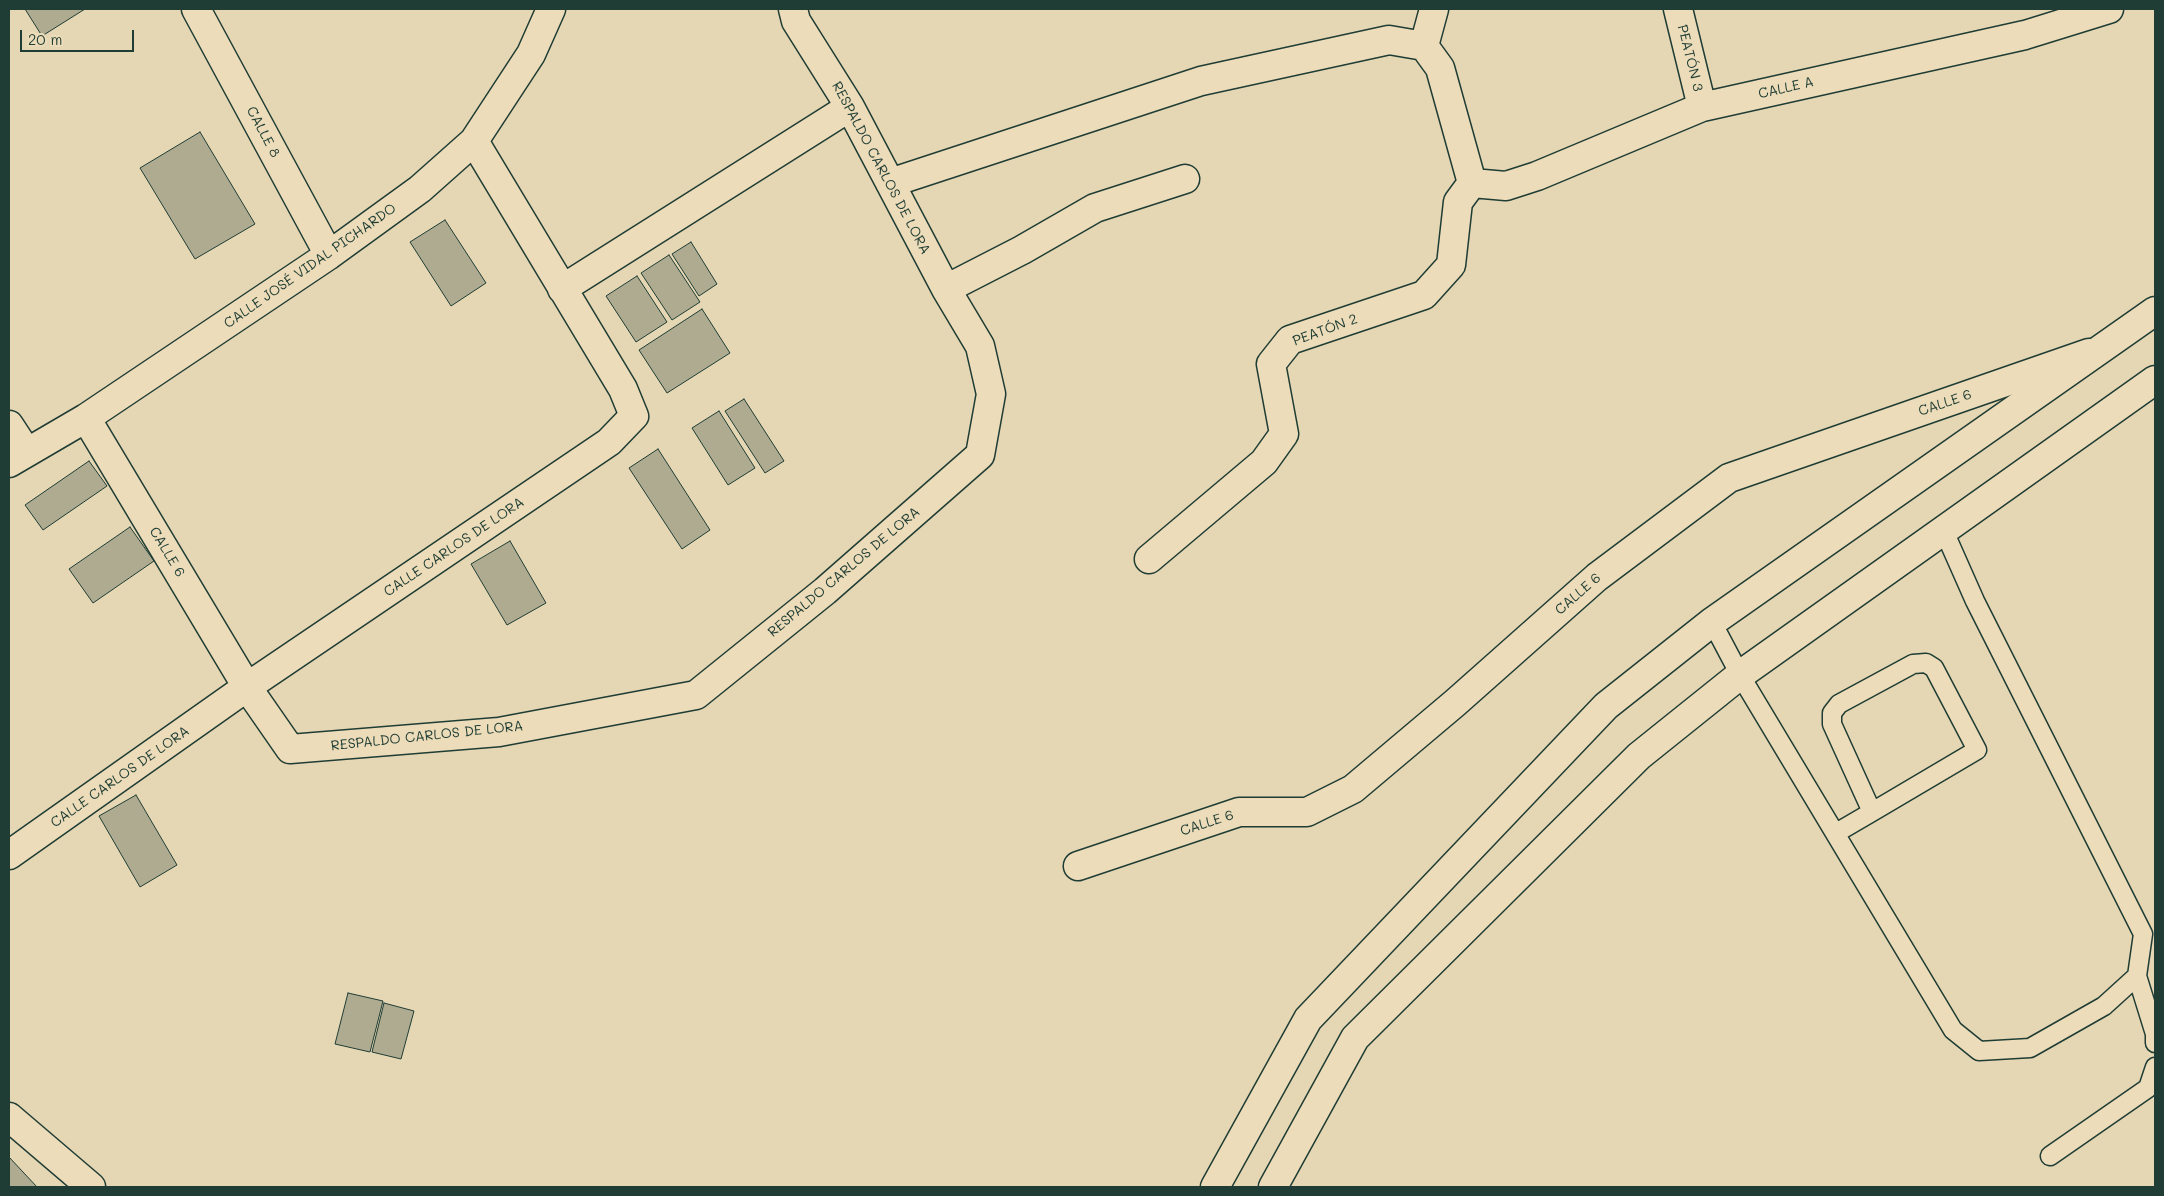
<!DOCTYPE html>
<html>
<head>
<meta charset="utf-8">
<style>
	body { margin:0 }
	#map { position:relative; width:2164px; height:1196px; overflow:hidden; background:#e5d6b4; font-family:Mali,sans-serif }
	canvas { display:block }
	.frame { position:absolute; inset:0; border:10px solid #1f3d34; pointer-events:none }
	.scale { position:absolute; left:20px; top:30px; width:114px; height:22px; box-sizing:border-box; border:2px solid #1f3d34; border-top:0; padding-left:6px; font-size:15px; line-height:18px; white-space:nowrap; color:#1f3d34; -webkit-text-stroke:4px #eddcb9; paint-order:stroke }
</style>
</head>
<body>
<div id="map">
<canvas width="2164" height="1196"></canvas>
<div class="frame"></div>
<div class="scale">20 m</div>
</div>
<script>
const c = document.querySelector('canvas').getContext('2d');
c.lineJoin = 'round';
function paint(path, color) {
  c.fillStyle = color;
  c.fill(path, 'evenodd');
}
function toPath(rows) {
  const path = new Path2D();
  for (const r of rows) {
    path.moveTo(r[0], r[1]);
    for (let i = 2; i < r.length; i += 2) path.lineTo(r[i], r[i + 1]);
  }
  return path;
}
function strokePath(path, color, width, dash) {
  c.strokeStyle = color;
  c.lineWidth = width;
  c.lineCap = dash ? 'butt' : 'round';
  c.setLineDash(dash || []);
  c.stroke(path);
}
function drawText(font, color, halo, rows, align = 'center') {
  c.font = font + ' Mali,sans-serif';
  c.lineWidth = 5;
  c.setLineDash([]);
  c.textBaseline = 'middle';
  c.strokeStyle = halo;
  c.fillStyle = color;
  for (const [text, x, y, turn = 0] of rows) {
    c.save();
    c.translate(x, y);
    c.rotate((+turn || 0) * Math.PI / 180);
    c.textAlign = isNaN(turn) ? turn : align;
    if (halo) c.strokeText(text, 0, 0);
    c.fillText(text, 0, 0);
    c.restore();
  }
}
const building = toPath([
	[25,9,85,9,42,36,25,9],
	[200,132,255,224,195,259,140,168,200,132],
	[445,220,486,283,451,306,410,242,445,220],
	[691,242,717,284,699,296,672,254,691,242],
	[669,255,700,302,672,320,641,273,669,255],
	[637,276,667,322,636,342,606,296,637,276],
	[702,309,730,353,667,393,639,350,702,309],
	[744,399,784,461,765,473,725,411,744,399],
	[719,411,755,468,728,485,692,428,719,411],
	[658,449,710,530,682,549,629,468,658,449],
	[89,461,107,486,43,530,25,505,89,461],
	[130,527,154,561,93,603,69,569,130,527],
	[510,541,546,603,507,625,471,564,510,541],
	[136,795,177,865,140,887,99,816,136,795],
	[348,993,383,1001,370,1052,335,1044,348,993],
	[384,1003,414,1011,401,1059,372,1052,384,1003],
	[9,1157,37,1187,9,1187,9,1157]
]);
paint(building, '#aeab90');
strokePath(building, '#1f3d34', 1);
const service = toPath([
	[1712,622,1740,675,1953,1030,1979,1051,2030,1048,2104,1006,2137,976,2143,934,1975,601,1944,531],
	[1836,833,1872,812,1977,750,1934,668,1926,663,1913,664,1839,704,1832,713,1832,724,1872,812],
	[2137,976,2155,1034,2155,1043],
	[2050,1156,2148,1088,2155,1067]
]);
const minor = toPath([
	[196,9,329,255],
	[1678,9,1702,107],
	[1424,46,1434,9],
	[890,183,1201,81,1389,40,1424,46,1440,68,1472,183],
	[1472,183,1506,186,1537,176,1702,107,2025,35,2109,9],
	[562,289,850,107],
	[946,289,1022,250,1095,208,1185,179],
	[86,418,247,687,290,749,499,732,696,695,825,591,980,455,991,394,980,346,946,289,850,107,796,21,793,9],
	[9,425,26,451],
	[9,463,86,418,329,255,420,189,474,141,531,54,551,9],
	[1149,559,1264,462,1284,434,1271,364,1290,340,1424,295,1451,265,1458,202,1472,183],
	[9,855,247,687,609,442,634,416,623,389,474,141],
	[1078,866,1239,812,1307,812,1353,789,1455,703,1597,577,1729,478,2089,353],
	[9,1117,91,1187]
]);
const secondary = toPath([
	[1215,1187,1308,1019,1606,706,1712,622,2155,311],
	[1273,1187,1355,1038,1639,756,1740,675,2155,380]
]);
strokePath(service, '#1f3d34', 21);
strokePath(minor, '#1f3d34', 31);
strokePath(secondary, '#1f3d34', 31);
strokePath(service, '#eddcb9', 18);
strokePath(minor, '#eddcb9', 28);
strokePath(secondary, '#eddcb9', 28);
drawText('14px', '#1f3d34', '#eddcb9', [
	["PEATÓN 3",1690,58,76],
	["CALLE A",1786,88,-13],
	["CALLE 8",263,132,62],
	["RESPALDO CARLOS DE LORA",881,168,62],
	["CALLE JOSÉ VIDAL PICHARDO",310,266,-35],
	["PEATÓN 2",1325,330,-20],
	["CALLE 6",1945,403,-19],
	["CALLE CARLOS DE LORA",454,547,-34],
	["CALLE 6",167,552,59],
	["RESPALDO CARLOS DE LORA",844,572,-40],
	["CALLE 6",1578,594,-41],
	["RESPALDO CARLOS DE LORA",427,736,-6],
	["CALLE CARLOS DE LORA",120,777,-35],
	["CALLE 6",1207,823,-18]
]);
</script>
</body>
</html>
